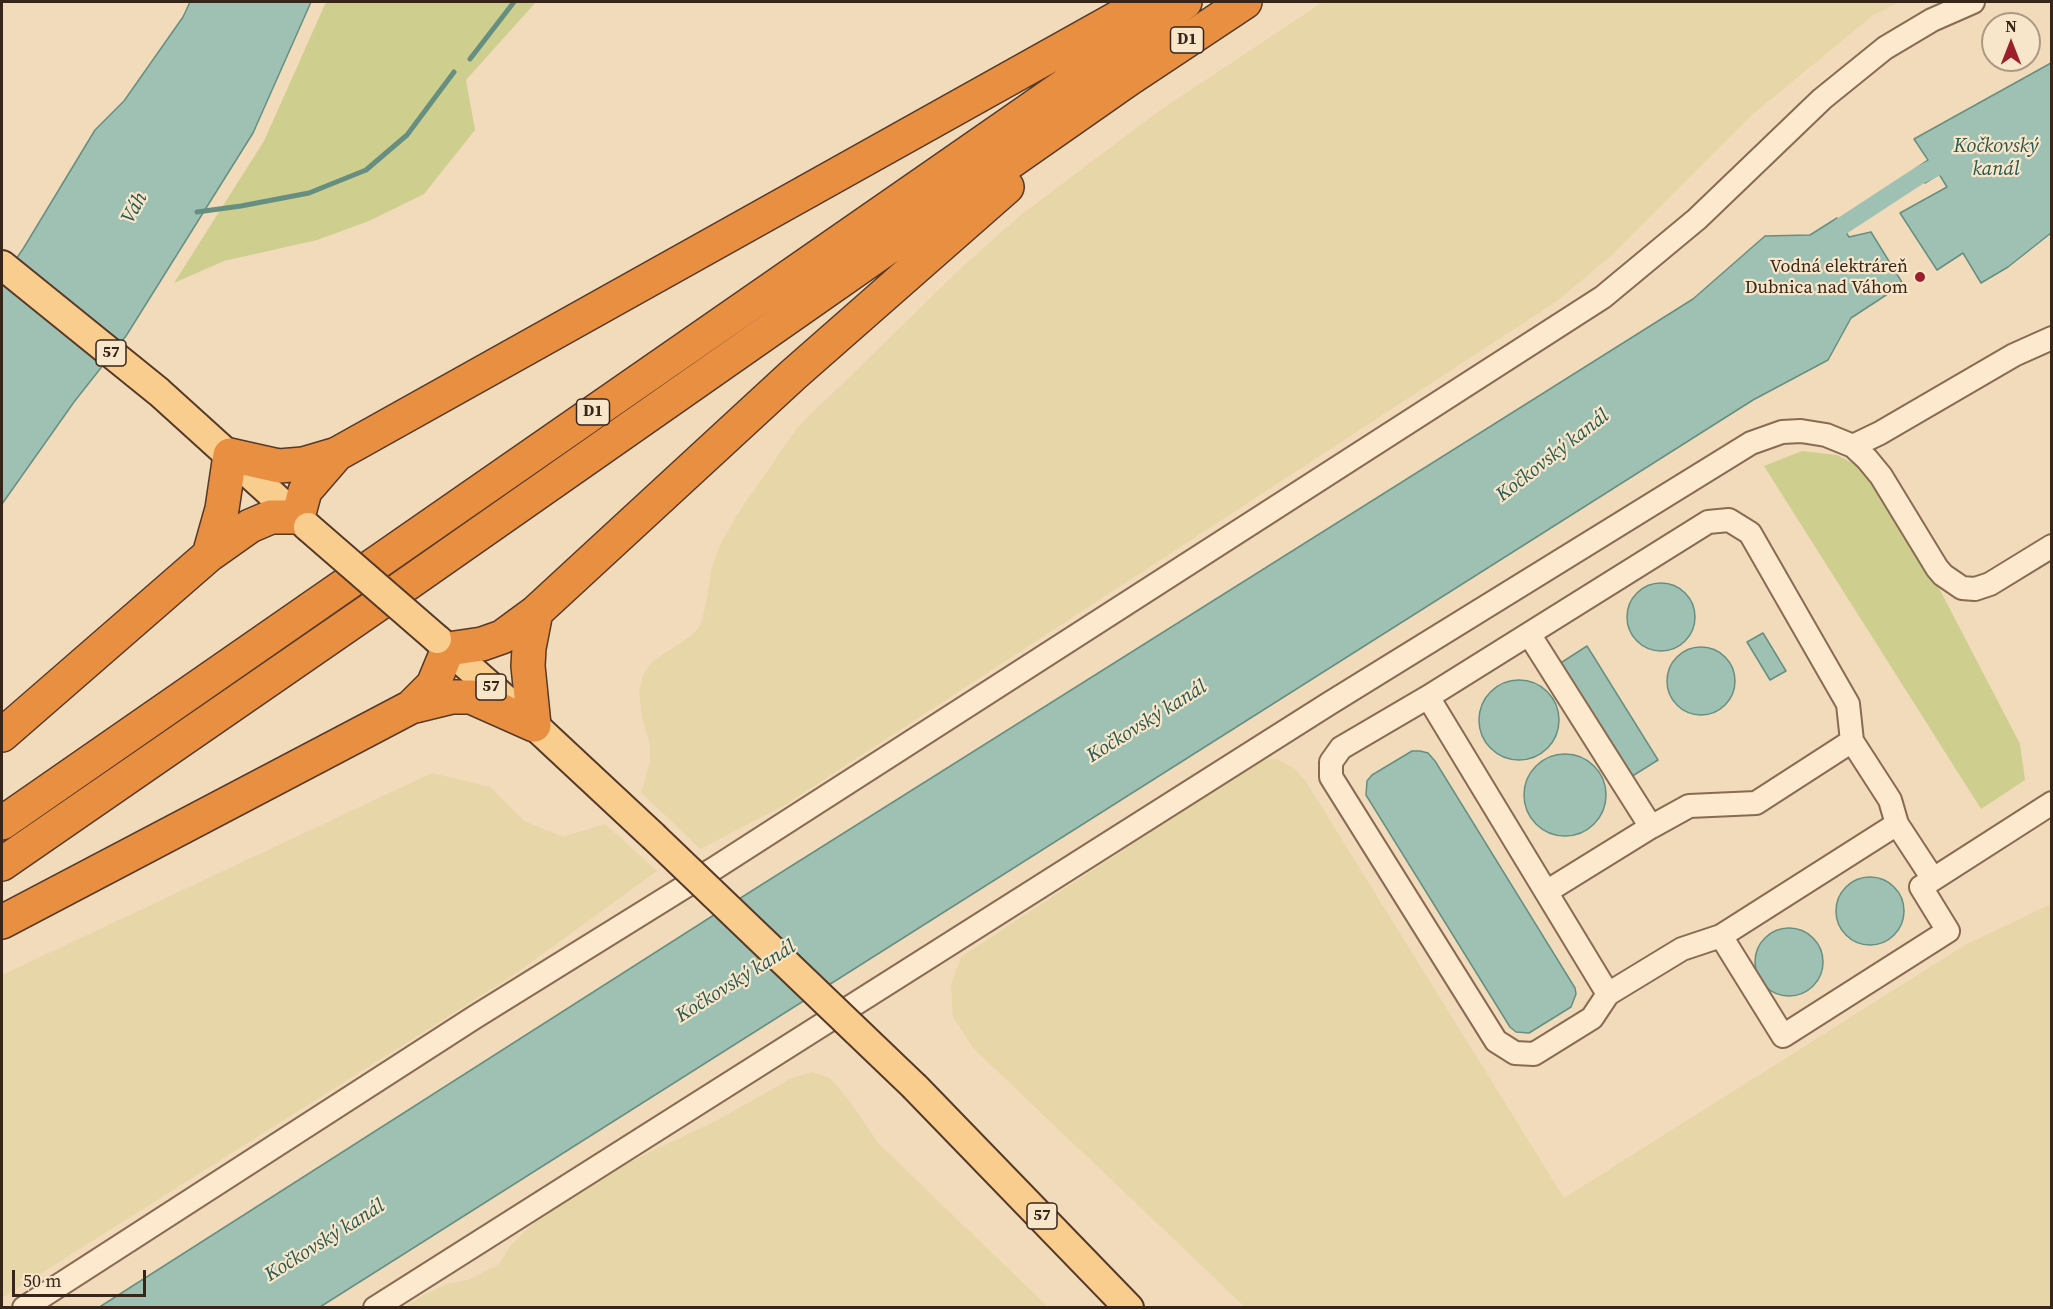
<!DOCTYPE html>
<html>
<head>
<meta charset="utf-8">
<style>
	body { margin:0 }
	#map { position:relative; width:2053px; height:1309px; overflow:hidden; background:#f1dbba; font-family:"Source Serif 4",serif }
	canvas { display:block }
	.frame { position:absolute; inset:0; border:3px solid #37251a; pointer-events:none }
	.north { position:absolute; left:1981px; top:12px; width:60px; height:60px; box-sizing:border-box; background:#f8e6ca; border:2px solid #ab9984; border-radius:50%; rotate:0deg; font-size:16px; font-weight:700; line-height:24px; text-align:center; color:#37251a }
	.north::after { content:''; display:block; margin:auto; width:21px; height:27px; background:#9c1f2c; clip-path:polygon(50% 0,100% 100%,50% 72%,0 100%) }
	.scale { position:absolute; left:12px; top:1270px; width:134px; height:27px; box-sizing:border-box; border:3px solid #37251a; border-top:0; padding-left:8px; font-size:18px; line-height:21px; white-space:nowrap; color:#37251a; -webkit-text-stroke:4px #f8e6ca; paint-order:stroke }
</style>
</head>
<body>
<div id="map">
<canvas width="2053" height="1309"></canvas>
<div class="frame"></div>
<div class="north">N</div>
<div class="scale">50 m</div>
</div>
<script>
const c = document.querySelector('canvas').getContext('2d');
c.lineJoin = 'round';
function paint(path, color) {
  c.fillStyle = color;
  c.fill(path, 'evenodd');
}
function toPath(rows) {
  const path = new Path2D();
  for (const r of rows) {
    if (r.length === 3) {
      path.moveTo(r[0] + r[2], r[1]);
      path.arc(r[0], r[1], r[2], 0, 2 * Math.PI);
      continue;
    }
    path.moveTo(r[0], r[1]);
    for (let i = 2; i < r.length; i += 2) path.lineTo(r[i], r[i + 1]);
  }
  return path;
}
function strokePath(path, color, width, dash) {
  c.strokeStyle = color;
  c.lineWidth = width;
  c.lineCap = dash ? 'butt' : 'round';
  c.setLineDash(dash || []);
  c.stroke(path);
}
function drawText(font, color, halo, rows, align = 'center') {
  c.font = font + ' "Source Serif 4",serif';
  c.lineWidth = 4.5;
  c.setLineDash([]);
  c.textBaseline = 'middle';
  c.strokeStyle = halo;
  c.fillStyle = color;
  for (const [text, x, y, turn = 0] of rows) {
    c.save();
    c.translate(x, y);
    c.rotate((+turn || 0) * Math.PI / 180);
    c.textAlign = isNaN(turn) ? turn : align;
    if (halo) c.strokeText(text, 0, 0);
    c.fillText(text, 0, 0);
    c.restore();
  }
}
paint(toPath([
	[1323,2,1900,2,1873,15,1753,114,1614,253,1557,301,785,805,700,849,641,792,650,763,650,745,642,717,639,692,643,675,652,662,691,636,700,626,705,608,712,567,722,541,737,515,797,428,959,270,1022,214,1159,111],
	[1277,759,1294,768,1305,780,1564,1198,1965,945,2051,904,2051,1307,1245,1307,974,1049,953,1017,951,985,961,957,1260,760],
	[432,773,490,787,524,821,563,837,605,824,657,871,512,976,2,1298,2,975],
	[812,1072,830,1078,847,1098,879,1144,1048,1307,404,1308,424,1295,446,1284,468,1280,499,1264,512,1244,535,1222,597,1180,652,1151,716,1121,792,1078]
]), '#e7d6a7');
paint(toPath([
	[326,2,536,2,466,80,475,130,424,194,369,221,317,240,224,261,174,283,264,141],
	[1802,451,1837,455,1866,470,1939,588,2020,744,2025,780,1981,809,1764,466]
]), '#cecf8e');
const water = toPath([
	[190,2,311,2,253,133,126,336,74,402,2,504,2,279,23,249,95,130,124,101,183,17,190,2],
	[2051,63,2051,233,2008,267,1981,283,1963,253,1937,270,1900,213,1947,187,1939,174,1925,183,1916,168,1928,160,1914,139,2051,63],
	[1837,218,1849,237,1871,232,1903,284,1851,318,1828,360,1753,400,320,1307,98,1308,750,892,1693,299,1765,236,1810,235,1837,218],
	[1661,617,34],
	[1763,633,1786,671,1770,680,1747,642,1763,633],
	[1587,646,1658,760,1626,780,1556,666,1587,646],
	[1701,681,34],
	[1519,720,40],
	[1412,751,1420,751,1428,753,1435,761,1575,988,1576,994,1571,1007,1529,1033,1516,1032,1510,1027,1366,795,1367,781,1372,775,1412,751],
	[1565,795,41],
	[1870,911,34],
	[1789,962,34]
]);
paint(water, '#9fc1b4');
strokePath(water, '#668f81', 1.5);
strokePath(toPath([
	[470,59,514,2],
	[197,212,241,206,309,193,366,170,407,135,454,72]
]), '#668f81', 5);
strokePath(toPath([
	[1823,241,1842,226,1920,175,1941,165]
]), '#9fc1b4', 18);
const minor = toPath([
	[1853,446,1880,433,2014,355,2052,338],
	[1529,634,1651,827],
	[1428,697,1341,748,1331,762,1331,777,1496,1041,1515,1053,1534,1054,1592,1018,1608,994,1682,949,1721,936,1897,824],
	[1546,892,1651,827,1689,806,1756,803,1852,741],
	[1721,936,1783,1036,1948,931,1921,887,2052,803],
	[1608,994,1428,697,1708,522,1729,520,1750,533,1848,704,1852,741,1890,800,1897,824,1933,879],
	[24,1308,475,1017,715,868,1603,297,1697,219,1822,99,1885,48,1932,20,1973,2],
	[375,1308,1330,703,1751,443,1782,432,1801,431,1826,435,1853,446,1867,459,1881,476,1937,568,1943,575,1962,588,1975,589,1990,584,2052,546]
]);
const major = toPath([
	[2,265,159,392,308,527],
	[437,639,534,725,653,836],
	[915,1087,1129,1308]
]);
const highway = toPath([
	[209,555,222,509,230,455,279,466,303,464,337,454,1146,2],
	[411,707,433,685,448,649,482,644,502,637,536,612,793,375,1007,187],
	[534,725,528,666,529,648,536,612],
	[2,735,209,555,250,526,271,517,298,517,305,491,337,454],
	[2,823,1185,2],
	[2,864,380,603,1129,79,1245,2],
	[2,922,411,707,452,697,471,697,534,725]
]);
strokePath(minor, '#896a53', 26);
strokePath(major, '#563928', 32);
strokePath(highway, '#563928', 36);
strokePath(minor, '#fce9ce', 22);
strokePath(major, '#f9cd8d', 28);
strokePath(highway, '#e98f42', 33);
const majorBridge = toPath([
	[308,527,437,639],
	[653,836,915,1087]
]);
strokePath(majorBridge, '#563928', 32, []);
strokePath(majorBridge, '#f9cd8d', 28);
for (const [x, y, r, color] of [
	[1920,277,6,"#9c1f2c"]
]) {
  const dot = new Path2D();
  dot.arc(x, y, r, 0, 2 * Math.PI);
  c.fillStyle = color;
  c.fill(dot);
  strokePath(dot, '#f8e6ca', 2);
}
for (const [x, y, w] of [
	[1187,40,33],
	[111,353,30],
	[593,412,33],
	[491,687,30],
	[1042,1216,30]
]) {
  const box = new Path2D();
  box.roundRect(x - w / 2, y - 13, w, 26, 4.5);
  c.fillStyle = '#f8e6ca';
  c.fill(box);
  strokePath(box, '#37251a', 1.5);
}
drawText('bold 16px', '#37251a', null, [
	["D1",1187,40],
	["57",111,353],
	["D1",593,412],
	["57",491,687],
	["57",1042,1216]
]);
drawText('18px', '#37251a', '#f8e6ca', [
	["Vodná elektráreň",1908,267],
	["Dubnica nad Váhom",1908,288]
], 'right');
drawText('italic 20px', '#275850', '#f8e6ca', [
	["Kočkovský",1996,147],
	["kanál",1996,170],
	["Váh",135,208,-61],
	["Kočkovský kanál",1553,456,-38],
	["Kočkovský kanál",1147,722,-32],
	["Kočkovský kanál",736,982,-32],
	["Kočkovský kanál",325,1241,-32]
]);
</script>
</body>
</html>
